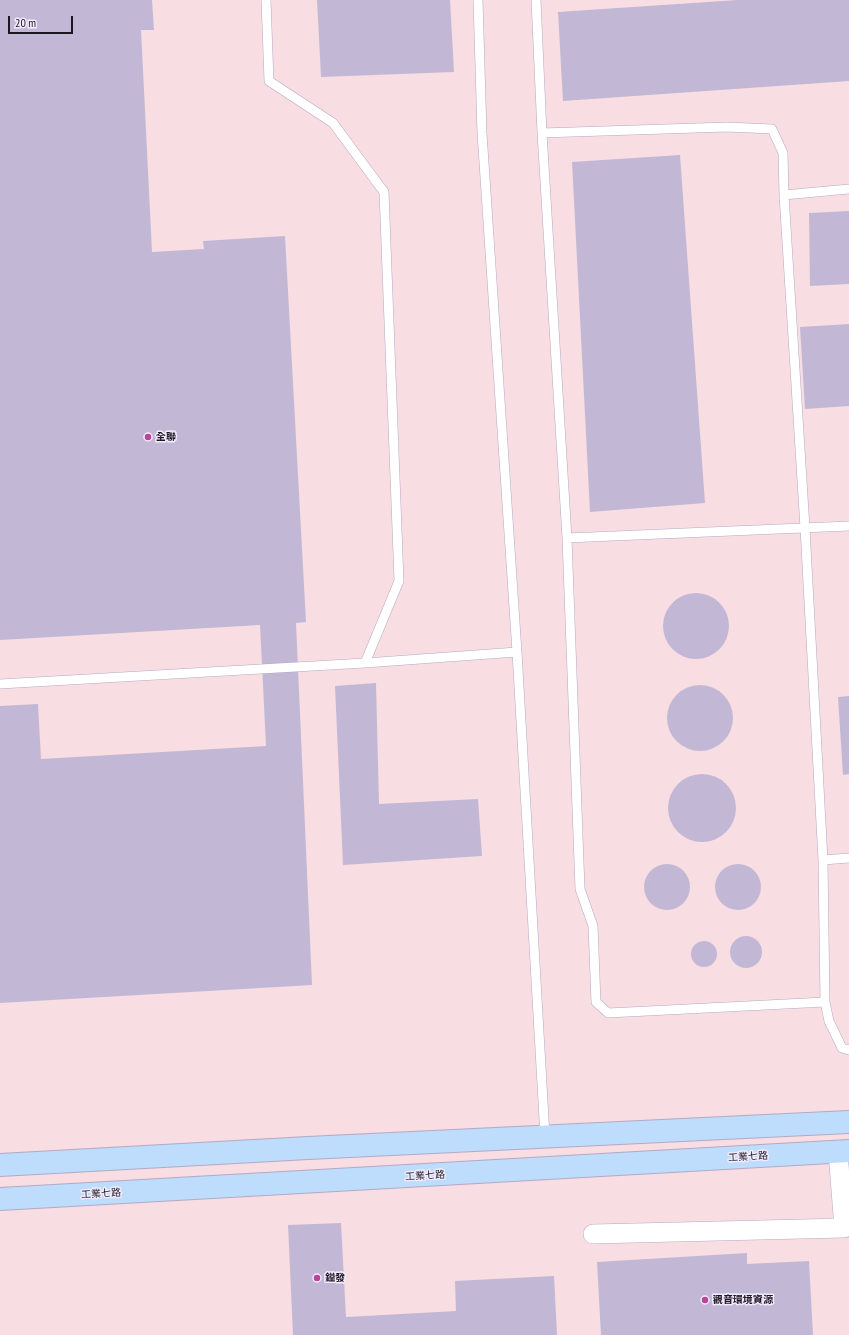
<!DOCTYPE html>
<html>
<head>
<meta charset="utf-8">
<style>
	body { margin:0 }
	#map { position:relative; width:849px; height:1335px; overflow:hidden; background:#f2ebfe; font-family:"PT Sans Narrow",sans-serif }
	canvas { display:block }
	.scale { position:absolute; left:8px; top:16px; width:65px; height:18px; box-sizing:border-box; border:2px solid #1c1823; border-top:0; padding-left:5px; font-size:12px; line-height:14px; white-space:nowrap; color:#1c1823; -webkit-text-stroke:3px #f2ebfe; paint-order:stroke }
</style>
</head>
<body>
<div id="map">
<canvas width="849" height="1335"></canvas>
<div class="scale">20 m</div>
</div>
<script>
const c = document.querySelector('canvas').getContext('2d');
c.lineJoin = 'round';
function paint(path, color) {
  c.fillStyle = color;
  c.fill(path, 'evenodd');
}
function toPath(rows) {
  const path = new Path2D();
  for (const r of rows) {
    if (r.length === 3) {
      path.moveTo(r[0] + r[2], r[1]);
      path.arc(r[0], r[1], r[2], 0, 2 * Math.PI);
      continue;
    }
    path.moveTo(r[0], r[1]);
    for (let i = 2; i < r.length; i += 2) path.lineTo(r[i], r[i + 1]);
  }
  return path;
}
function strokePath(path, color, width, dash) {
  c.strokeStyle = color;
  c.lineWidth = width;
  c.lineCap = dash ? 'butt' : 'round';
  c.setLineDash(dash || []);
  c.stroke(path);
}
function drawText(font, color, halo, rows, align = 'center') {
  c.font = font + ' "PT Sans Narrow","Noto Sans TC",sans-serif';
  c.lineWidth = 3;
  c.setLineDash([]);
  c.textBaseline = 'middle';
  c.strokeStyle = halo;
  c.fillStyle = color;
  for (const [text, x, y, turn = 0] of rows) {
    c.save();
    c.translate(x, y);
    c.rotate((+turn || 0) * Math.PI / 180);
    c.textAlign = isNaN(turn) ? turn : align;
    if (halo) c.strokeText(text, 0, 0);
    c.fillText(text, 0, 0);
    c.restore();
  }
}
paint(toPath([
	[0,0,849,0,849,1335,0,1335]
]), '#f8dde2');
paint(toPath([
	[0,0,152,0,154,30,141,30,152,252,204,249,203,241,285,236,306,622,296,623,312,985,0,1003,0,706,38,704,41,759,266,746,260,625,0,640],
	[317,0,450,0,454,72,321,77],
	[738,0,849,0,849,81,563,101,558,12],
	[680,155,705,503,590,512,572,162],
	[849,211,849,284,810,286,809,213],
	[849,324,849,406,805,409,800,327],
	[696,626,33],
	[376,683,379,804,478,799,482,856,343,865,335,686],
	[700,718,33],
	[849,696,849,774,843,775,838,697],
	[702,808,34],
	[667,887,23],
	[738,887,23],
	[746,952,16],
	[704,954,13],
	[341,1223,346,1317,456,1311,455,1281,554,1276,557,1335,293,1335,288,1225],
	[747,1253,747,1264,809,1261,813,1335,601,1335,597,1262]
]), '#c2b8d5');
const lane = toPath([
	[478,0,482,133,517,652,545,1136],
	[536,0,542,133,567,538,849,526],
	[542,133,727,127,772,129,783,153,784,195,805,528,823,860,825,1002],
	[784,195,849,189],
	[567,538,580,889,593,926,596,1002,608,1013,825,1002,829,1021,842,1048,849,1050],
	[365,663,517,652],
	[0,684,365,663,399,581,384,192,333,123,269,81,266,0],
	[823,860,849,858]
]);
const street = toPath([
	[593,1234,844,1228,838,1152]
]);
const secondary = toPath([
	[0,1165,308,1148,849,1122],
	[0,1199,849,1151]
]);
strokePath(lane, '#b3a9c6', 10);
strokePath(street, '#b3a9c6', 20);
strokePath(secondary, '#b3a9c6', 24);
strokePath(lane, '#fff', 9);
strokePath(street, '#fff', 19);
strokePath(secondary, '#bedcfb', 22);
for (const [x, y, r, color] of [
	[148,437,4,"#bd4396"],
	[317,1278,4,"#bd4396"],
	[705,1300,4,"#bd4396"]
]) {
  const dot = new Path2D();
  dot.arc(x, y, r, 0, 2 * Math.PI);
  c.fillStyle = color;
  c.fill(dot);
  strokePath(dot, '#f2ebfe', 1.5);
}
drawText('bold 10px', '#1c1823', '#f2ebfe', [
	["全聯",156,437],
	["鎰發",325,1278],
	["觀音環境資源",713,1300]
], 'left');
drawText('10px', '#1c1823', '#f2ebfe', [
	["工業七路",748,1157,-3],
	["工業七路",425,1176,-3],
	["工業七路",101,1194,-3]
]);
</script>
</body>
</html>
